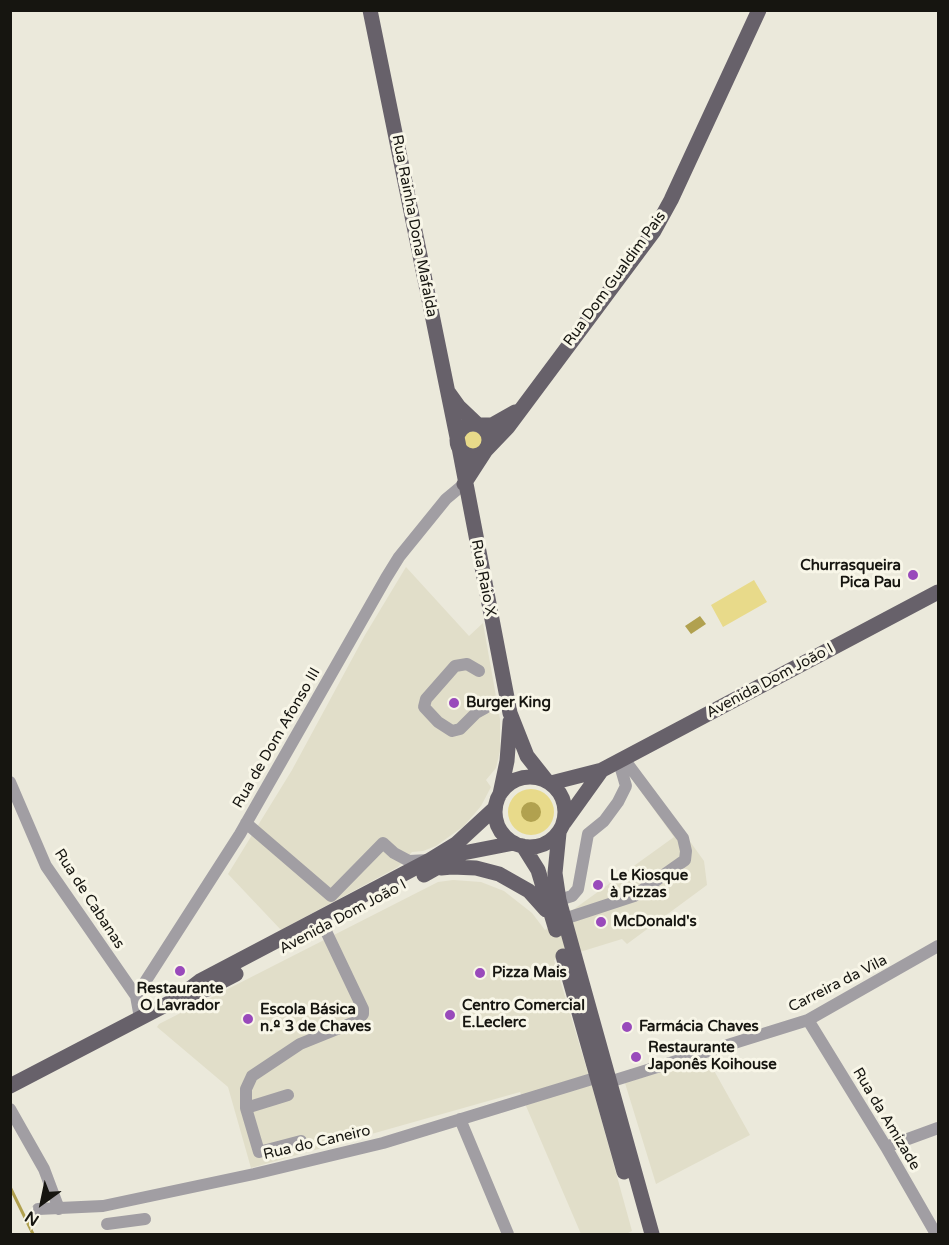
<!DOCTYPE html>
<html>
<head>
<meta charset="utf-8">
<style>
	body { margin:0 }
	#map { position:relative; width:949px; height:1245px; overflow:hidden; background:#ebe9db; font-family:"Varela Round",sans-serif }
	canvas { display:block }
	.frame { position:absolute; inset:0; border:12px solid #161510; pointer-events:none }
	.north { position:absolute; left:12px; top:1173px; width:60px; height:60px; -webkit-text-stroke:4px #f8f6e8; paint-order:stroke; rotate:213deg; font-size:16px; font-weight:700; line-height:24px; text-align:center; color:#161510 }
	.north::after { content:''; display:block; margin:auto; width:21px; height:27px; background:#161510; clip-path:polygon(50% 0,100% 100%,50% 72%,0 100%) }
</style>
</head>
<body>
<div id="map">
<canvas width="949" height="1245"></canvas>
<div class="frame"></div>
<div class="north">N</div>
</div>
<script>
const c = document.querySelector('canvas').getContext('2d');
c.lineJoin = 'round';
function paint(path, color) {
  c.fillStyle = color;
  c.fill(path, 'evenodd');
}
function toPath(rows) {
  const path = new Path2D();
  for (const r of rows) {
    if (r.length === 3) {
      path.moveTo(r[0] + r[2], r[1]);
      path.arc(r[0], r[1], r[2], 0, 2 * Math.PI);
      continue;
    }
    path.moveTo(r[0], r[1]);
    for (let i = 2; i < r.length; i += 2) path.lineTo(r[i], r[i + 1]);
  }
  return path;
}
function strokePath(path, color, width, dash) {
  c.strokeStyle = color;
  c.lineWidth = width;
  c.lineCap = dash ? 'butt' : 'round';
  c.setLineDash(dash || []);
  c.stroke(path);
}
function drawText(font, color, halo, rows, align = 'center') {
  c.font = font + ' "Varela Round",sans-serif';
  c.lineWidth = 6;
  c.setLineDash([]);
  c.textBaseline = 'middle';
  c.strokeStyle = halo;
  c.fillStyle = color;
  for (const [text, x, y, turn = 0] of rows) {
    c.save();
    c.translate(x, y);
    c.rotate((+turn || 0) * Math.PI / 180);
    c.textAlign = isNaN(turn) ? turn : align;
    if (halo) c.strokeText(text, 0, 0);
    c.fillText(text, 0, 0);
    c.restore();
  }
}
paint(toPath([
	[406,567,469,636,483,623,500,719,500,751,496,768,486,780,491,787,481,806,464,826,436,846,423,851,412,852,398,867,281,930,228,874,292,770,365,635],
	[635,765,704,861,707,885,627,944,622,939,554,960,594,1093,632,1231,626,1234,581,1234,520,1092,251,1168,228,1087,157,1027,159,1024,438,882,453,880,481,882,504,891,532,913,545,930,674,837,626,771],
	[707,1058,750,1135,656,1184,625,1083]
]), '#e1dec9');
paint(toPath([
	[473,441,10],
	[754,580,767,602,723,627,711,605],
	[531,812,23]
]), '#e8da8a');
paint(toPath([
	[700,616,706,624,691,634,685,626],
	[531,812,10]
]), '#b1a14f');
strokePath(toPath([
	[10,1187,33,1234]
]), '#b1a14f', 3);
strokePath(toPath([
	[479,671,467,664,455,666,426,699,424,707,438,722,452,731,460,729,476,713,485,708],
	[10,782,46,866,136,996],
	[246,823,331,896,383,843,394,853,409,861,429,860],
	[559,900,572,896,578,889,588,834,604,821,618,802,626,786,619,762],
	[564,919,634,896,685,860,686,851,683,838,624,759],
	[140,1018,136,996,240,834,386,578,399,557,446,499,464,484],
	[808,1020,886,1147,936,1234],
	[609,1082,808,1020,938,946],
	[246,1108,288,1095],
	[10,1109,44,1169,59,1209],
	[460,1119,508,1234],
	[301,1141,259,1152,246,1108,246,1089,252,1076,300,1044,357,1021,363,1014,363,1009,324,927],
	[886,1147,938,1128],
	[38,1209,103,1206,254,1174,383,1143,605,1075],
	[107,1224,145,1219]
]), '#a19ea3', 12);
strokePath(toPath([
	[370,10,458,442,510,713,527,756,546,780],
	[449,393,459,407,478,425,492,425,515,412],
	[473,440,16],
	[464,484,486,450,508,427,654,231,671,200,759,10],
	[530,812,35],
	[551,783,602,770,938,592],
	[500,794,507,761,510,722],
	[564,823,602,770],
	[559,833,555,873,559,900,652,1234],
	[523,846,538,870,556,930],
	[441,868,452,867,476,868,499,874,529,891,546,910],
	[424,875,463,853,514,843],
	[563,956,624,1172],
	[187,996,205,990,236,974],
	[10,1086,175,1000,200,981,430,860,456,844,495,808]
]), '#67616a', 15);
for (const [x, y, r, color] of [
	[913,575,6,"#994abb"],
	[454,703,6,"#994abb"],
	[598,885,6,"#994abb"],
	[601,922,6,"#994abb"],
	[180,971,6,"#994abb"],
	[480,973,6,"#994abb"],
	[450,1015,6,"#994abb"],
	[248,1019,6,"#994abb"],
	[627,1027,6,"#994abb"],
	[636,1057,6,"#994abb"]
]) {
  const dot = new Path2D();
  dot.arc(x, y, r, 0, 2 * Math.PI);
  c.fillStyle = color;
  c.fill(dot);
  strokePath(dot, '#f8f6e8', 2);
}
drawText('15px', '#161510', '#f8f6e8', [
	["Rua Rainha Dona Mafalda",414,226,79],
	["Rua Dom Gualdim Pais",615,279,-54],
	["Rua Raio X",483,578,79],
	["Avenida Dom João I",770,681,-28],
	["Rua de Dom Afonso III",277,738,-60],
	["Rua de Cabanas",89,899,57],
	["Avenida Dom João I",343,917,-28],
	["Carreira da Vila",838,984,-27],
	["Rua da Amizade",886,1119,59],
	["Rua do Caneiro",317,1143,-13]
]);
drawText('bold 15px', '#161510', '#f8f6e8', [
	["Churrasqueira",901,566,"right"],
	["Pica Pau",901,583,"right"],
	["Burger King",466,703],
	["Le Kiosque",610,876],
	["à Pizzas",610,893],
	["McDonald's",613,922],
	["Pizza Mais",492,973],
	["Restaurante",180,989,"center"],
	["O Lavrador",180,1006,"center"],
	["Centro Comercial",462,1006],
	["E.Leclerc",462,1023],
	["Escola Básica",260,1010],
	["n.º 3 de Chaves",260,1027],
	["Farmácia Chaves",639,1027],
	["Restaurante",648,1048],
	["Japonês Koihouse",648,1065]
], 'left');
</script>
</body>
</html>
